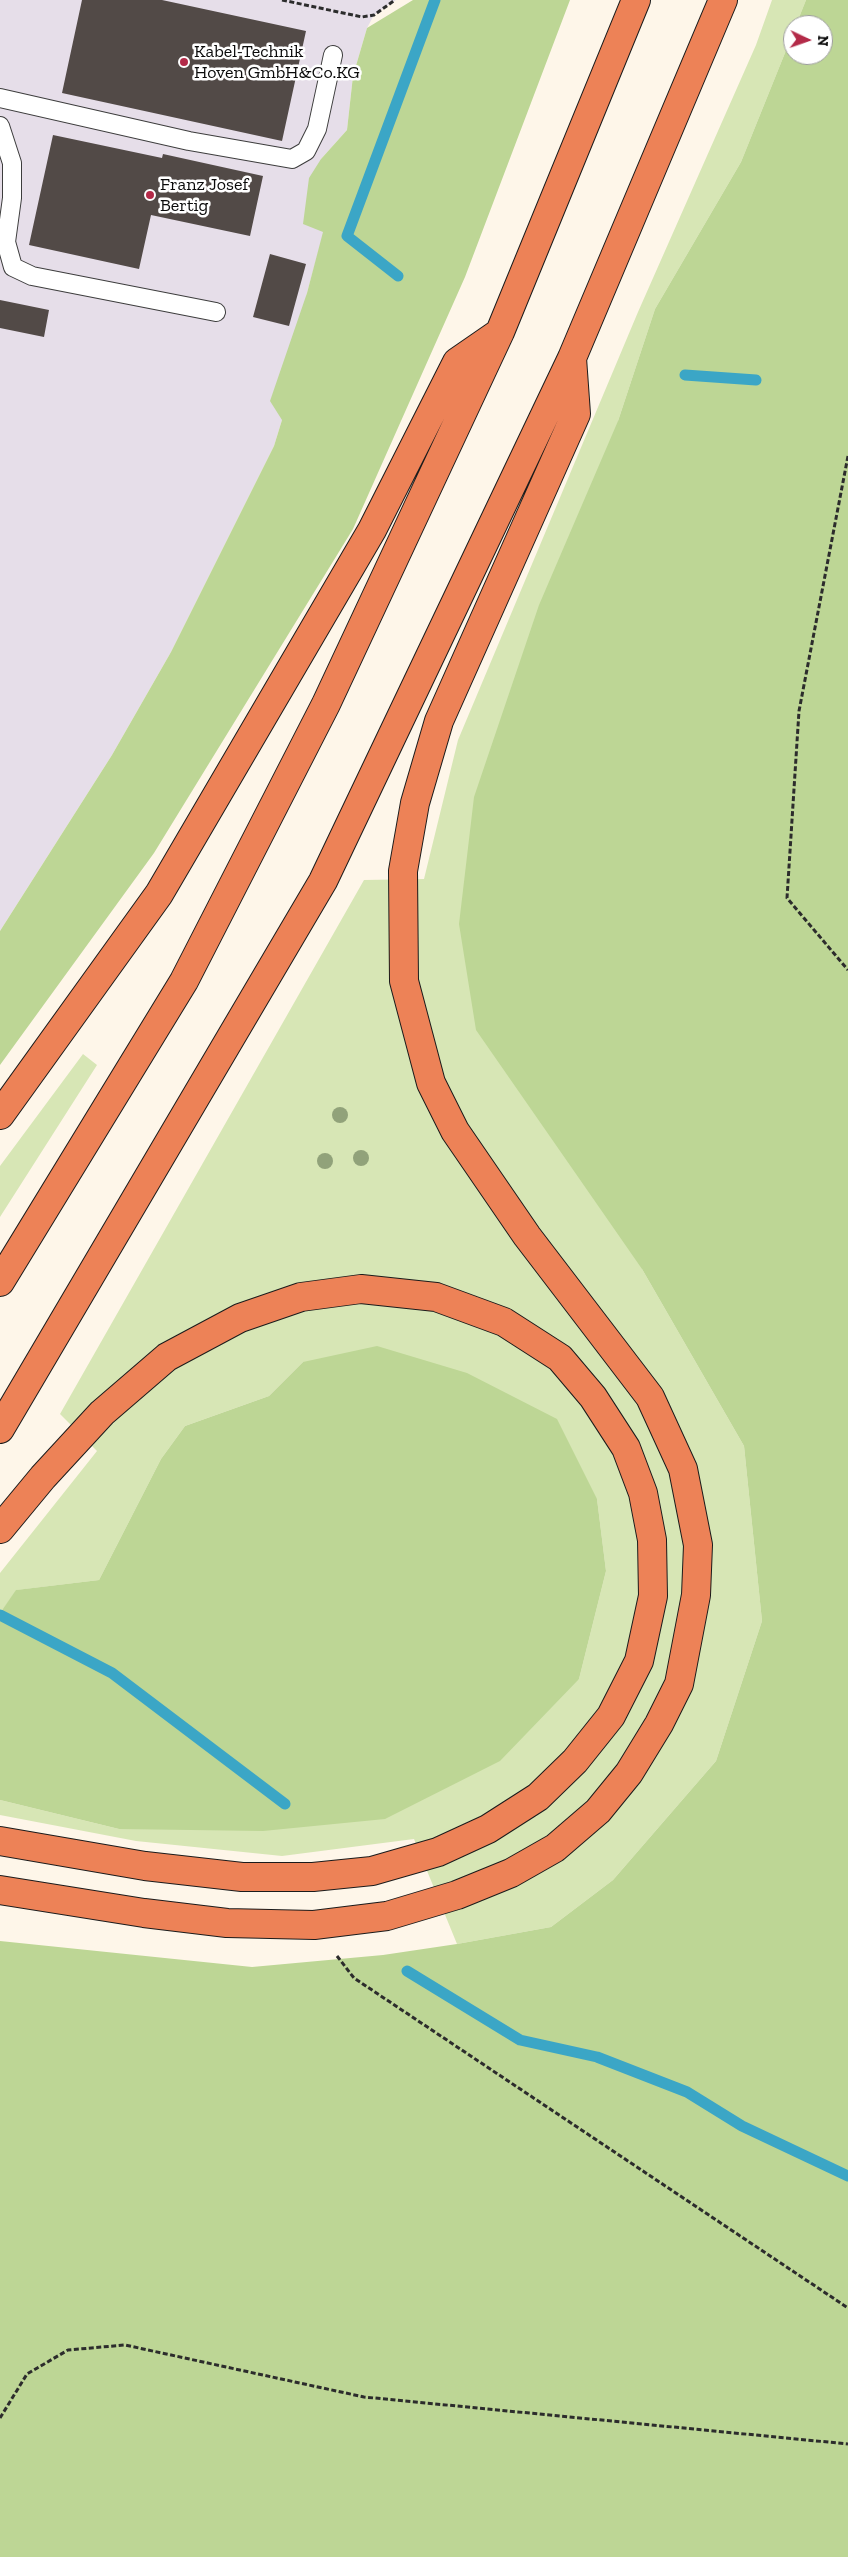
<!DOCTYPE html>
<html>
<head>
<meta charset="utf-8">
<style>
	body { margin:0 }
	#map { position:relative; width:848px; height:2557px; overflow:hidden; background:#fef6e9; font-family:"Zilla Slab",serif }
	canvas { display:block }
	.north { position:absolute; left:783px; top:15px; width:50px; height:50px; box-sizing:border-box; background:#fff; border:1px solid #9d9d9d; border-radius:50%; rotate:93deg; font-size:14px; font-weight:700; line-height:20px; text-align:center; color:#0a0a0a }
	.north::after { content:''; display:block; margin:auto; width:18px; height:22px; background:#b32a48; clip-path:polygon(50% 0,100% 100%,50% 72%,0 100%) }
</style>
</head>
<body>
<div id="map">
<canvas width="848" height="2557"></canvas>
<div class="north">N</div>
</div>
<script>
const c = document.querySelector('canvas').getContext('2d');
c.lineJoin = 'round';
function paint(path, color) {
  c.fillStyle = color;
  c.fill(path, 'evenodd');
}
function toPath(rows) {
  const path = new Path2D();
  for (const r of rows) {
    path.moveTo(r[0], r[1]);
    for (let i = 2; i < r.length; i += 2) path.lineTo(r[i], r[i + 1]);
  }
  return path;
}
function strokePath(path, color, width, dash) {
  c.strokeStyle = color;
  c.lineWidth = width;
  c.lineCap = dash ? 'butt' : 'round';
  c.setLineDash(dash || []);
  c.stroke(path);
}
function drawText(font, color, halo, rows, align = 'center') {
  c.font = font + ' "Zilla Slab",serif';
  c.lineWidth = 5;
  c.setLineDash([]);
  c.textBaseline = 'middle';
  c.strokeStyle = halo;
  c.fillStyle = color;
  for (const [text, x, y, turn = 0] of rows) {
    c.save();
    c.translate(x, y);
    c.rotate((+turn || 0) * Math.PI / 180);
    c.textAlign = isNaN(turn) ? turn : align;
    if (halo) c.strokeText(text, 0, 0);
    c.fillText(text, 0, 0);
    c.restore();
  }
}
paint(toPath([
	[0,0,396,0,374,15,367,28,353,76,347,130,321,159,324,231,307,293,282,420,274,446,171,652,112,755,0,931]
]), '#e6dee9');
paint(toPath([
	[772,0,806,0,796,25,793,25,793,33,741,162,655,309,618,421,642,1269,744,1446,762,1621,716,1761,613,1880,551,1927,457,1944,414,1839,282,1856,136,1841,0,1815,0,1800,119,1829,579,1679,606,1571,597,1499,303,1362,269,1396,185,1426,161,1459,99,1580,17,1590,0,1613,0,1573,97,1451,60,1414,364,880,424,879,458,740,638,312,756,45],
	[83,1054,97,1065,0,1217,0,1166]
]), '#d7e6b5');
paint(toPath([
	[413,0,570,0,465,277,353,529,154,853,0,1065,0,931,112,755,171,652,274,446,282,420,270,401,307,293,323,232,303,224,309,178,321,159,347,130,353,76,367,28],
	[806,0,848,0,848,2557,0,2557,0,1941,252,1967,383,1955,457,1944,551,1927,613,1880,716,1761,762,1621,744,1446,642,1269,476,1030,459,924,474,797,539,605,618,421,655,309,741,162,793,33,793,55,823,55,823,25,796,25],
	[377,1346,467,1373,557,1419,597,1499,606,1571,579,1679,500,1761,385,1819,263,1831,119,1829,0,1800,0,1613,16,1590,99,1580,161,1459,185,1426,269,1396,303,1362]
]), '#bdd695');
strokePath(toPath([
	[398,276,347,236,435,0],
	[685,375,756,380],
	[0,1615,112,1673,285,1804],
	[407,1971,520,2040,597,2057,687,2092,742,2126,848,2176]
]), '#3ba6c6', 11);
paint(toPath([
	[82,0,162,0,306,31,282,141,62,93],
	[53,135,162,158,163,154,263,176,250,236,151,215,139,269,29,245],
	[270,254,306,264,289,326,253,317],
	[0,300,49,310,44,337,0,328]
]), '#524a47');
const service = toPath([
	[0,98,189,141,292,159,306,151,317,129,333,55],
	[0,126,12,163,12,198,6,242,13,267,32,276,216,312]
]);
const motorway = toPath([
	[0,1115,159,894,372,530,457,362,499,333],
	[0,1282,184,981,326,704,500,332,636,0],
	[0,1429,323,881,572,358,723,0],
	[0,1529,43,1477,102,1413,167,1357,240,1318,301,1297,361,1289,436,1297,504,1322,560,1358,593,1397,626,1448,643,1493,652,1540,653,1596,639,1661,611,1716,575,1761,538,1797,488,1829,438,1852,372,1871,313,1877,242,1877,145,1866,0,1841],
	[0,1890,144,1913,227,1923,314,1925,387,1916,457,1895,511,1873,555,1848,598,1811,629,1773,659,1724,679,1684,696,1595,698,1545,683,1469,650,1397,527,1236,455,1131,431,1083,404,981,403,871,415,803,439,721,576,414,572,358]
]);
strokePath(service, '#3d3d3d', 20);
strokePath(motorway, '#1b1b1b', 30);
strokePath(toPath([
	[282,0,362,17,374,15,395,0],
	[848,456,799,711,787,898,848,970],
	[337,1956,354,1978,848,2308],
	[0,2418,27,2374,68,2350,125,2345,364,2397,848,2444]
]), '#2c2c2c', 3, [5, 2.5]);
strokePath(service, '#fff', 18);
strokePath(motorway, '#ed8257', 28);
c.fillStyle = '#91a27a';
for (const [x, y] of [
	[340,1115],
	[361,1158],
	[325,1161]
]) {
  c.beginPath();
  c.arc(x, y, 8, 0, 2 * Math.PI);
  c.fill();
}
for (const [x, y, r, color] of [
	[184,62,5,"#b32a48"],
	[150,195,5,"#b32a48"]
]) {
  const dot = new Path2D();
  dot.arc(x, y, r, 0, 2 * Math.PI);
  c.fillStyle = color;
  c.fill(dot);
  strokePath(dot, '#fff', 2);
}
drawText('18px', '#0a0a0a', '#fff', [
	["Kabel-Technik",194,52],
	["Hoven GmbH&Co.KG",194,73],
	["Franz Josef",160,185],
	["Bertig",160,206]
], 'left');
</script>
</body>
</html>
